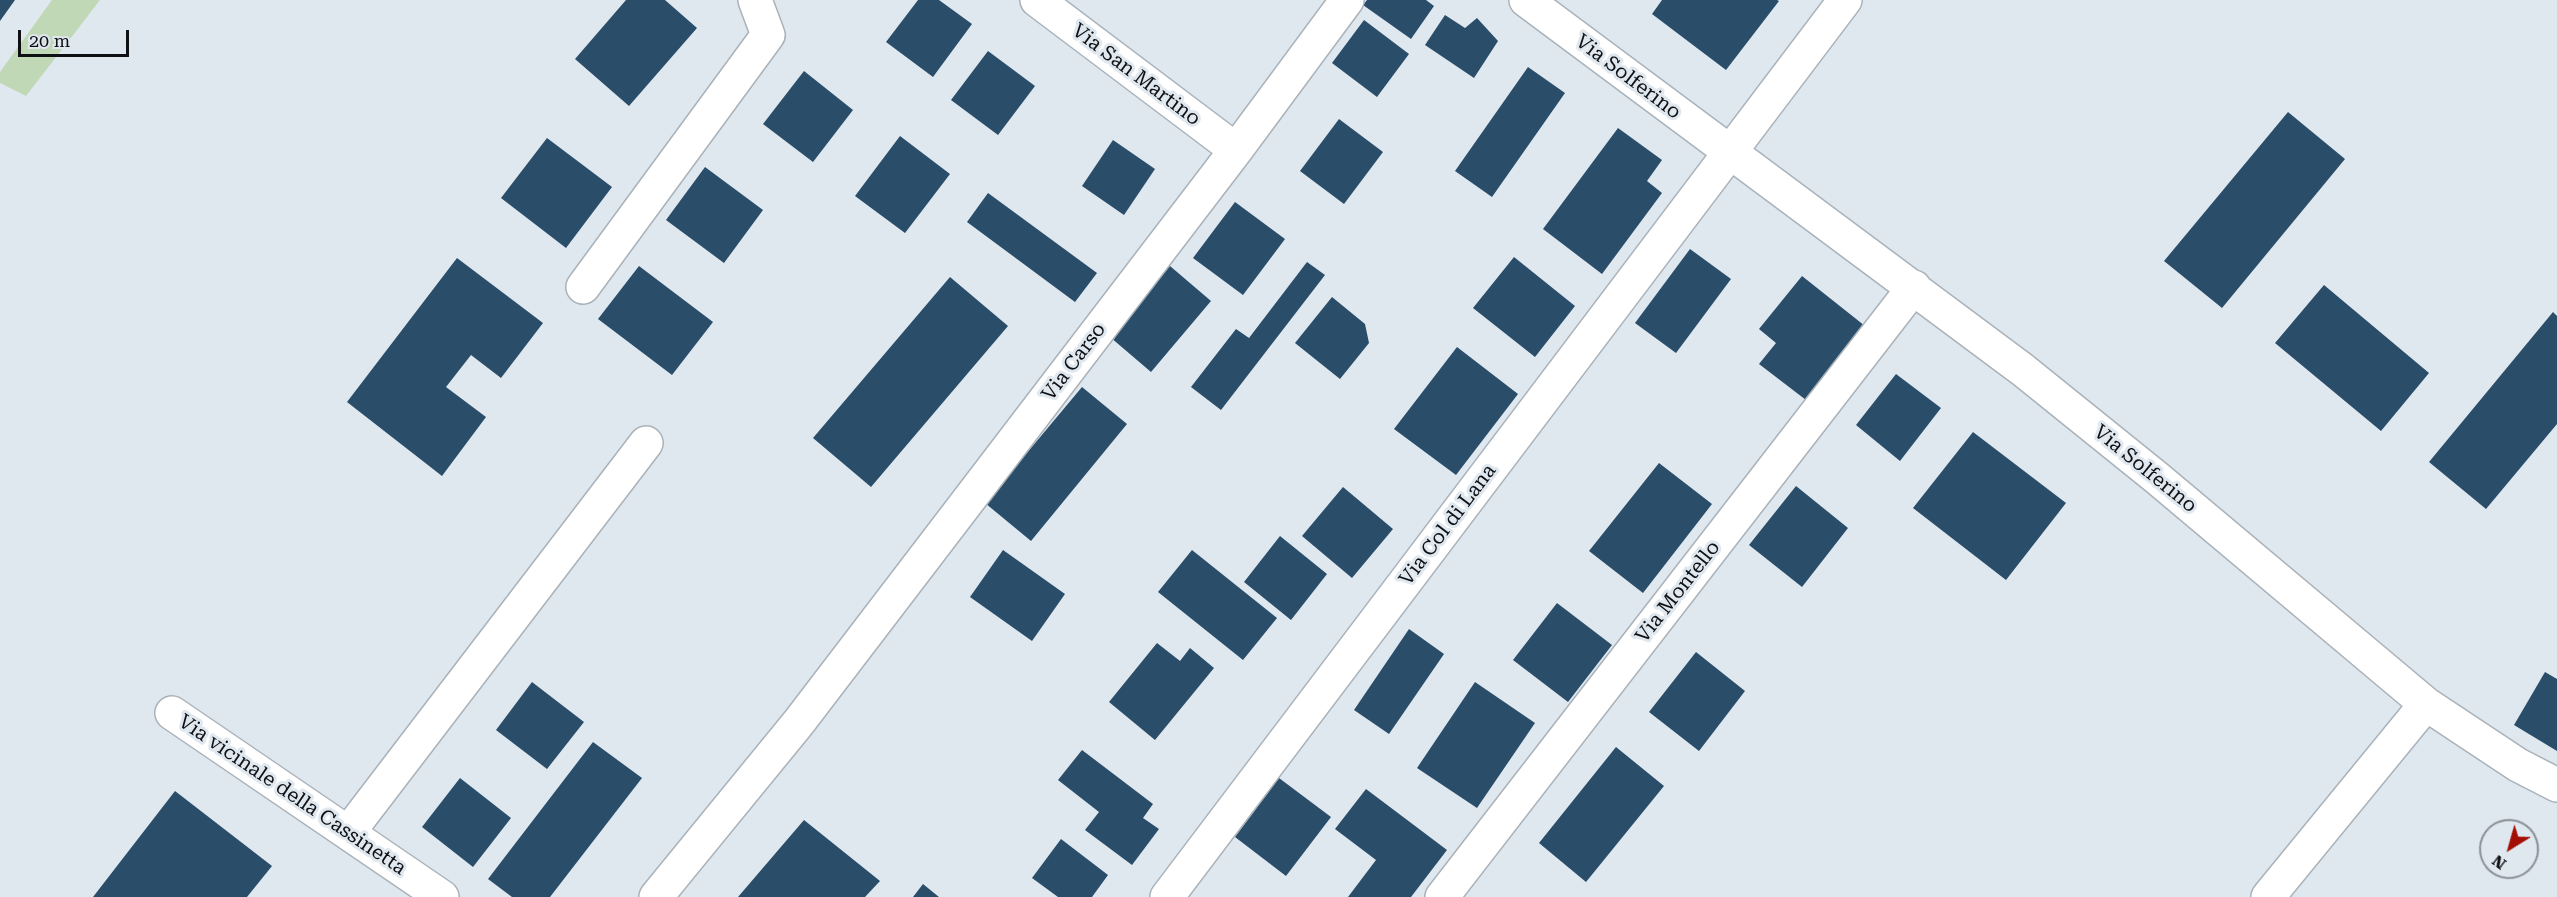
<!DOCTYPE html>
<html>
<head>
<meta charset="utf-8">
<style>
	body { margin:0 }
	#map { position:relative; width:2557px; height:897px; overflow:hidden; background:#dfe7ef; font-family:"Roboto Serif",serif }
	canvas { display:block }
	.north { position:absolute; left:2479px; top:819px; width:60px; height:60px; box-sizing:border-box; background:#dfe7ef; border:2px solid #8b9197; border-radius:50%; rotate:217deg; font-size:16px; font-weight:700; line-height:24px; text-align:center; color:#0e1013 }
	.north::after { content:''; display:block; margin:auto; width:21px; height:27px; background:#a40f05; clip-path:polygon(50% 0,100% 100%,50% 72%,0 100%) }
	.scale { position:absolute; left:18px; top:30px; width:111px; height:27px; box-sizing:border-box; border:3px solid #0e1013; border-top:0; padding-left:8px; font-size:18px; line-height:21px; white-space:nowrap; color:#0e1013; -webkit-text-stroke:4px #dfe7ef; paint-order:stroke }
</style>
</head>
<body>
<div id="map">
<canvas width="2557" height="897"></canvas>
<div class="north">N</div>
<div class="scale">20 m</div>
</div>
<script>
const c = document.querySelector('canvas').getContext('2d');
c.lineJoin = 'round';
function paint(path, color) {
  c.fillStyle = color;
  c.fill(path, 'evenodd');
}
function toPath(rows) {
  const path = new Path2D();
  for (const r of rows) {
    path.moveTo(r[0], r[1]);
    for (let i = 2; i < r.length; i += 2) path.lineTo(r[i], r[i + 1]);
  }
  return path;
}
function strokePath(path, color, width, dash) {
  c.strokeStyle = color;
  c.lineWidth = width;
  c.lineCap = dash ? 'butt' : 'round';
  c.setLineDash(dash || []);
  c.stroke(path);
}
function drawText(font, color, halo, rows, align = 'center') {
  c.font = font + ' "Roboto Serif",serif';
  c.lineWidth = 6;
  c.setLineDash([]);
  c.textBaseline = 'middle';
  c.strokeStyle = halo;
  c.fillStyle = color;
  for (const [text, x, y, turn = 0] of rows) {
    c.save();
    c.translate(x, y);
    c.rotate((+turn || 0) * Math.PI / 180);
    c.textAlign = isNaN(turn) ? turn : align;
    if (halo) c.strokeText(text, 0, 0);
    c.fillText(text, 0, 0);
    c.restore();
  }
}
paint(toPath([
	[52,0,100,0,26,96,0,83,0,72]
]), '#c0d8b6');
paint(toPath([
	[0,0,15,0,0,21],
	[626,0,665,0,697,28,629,106,575,59],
	[918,0,939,0,972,24,933,77,886,42],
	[1367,0,1426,0,1434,6,1411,39,1363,5],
	[1662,0,1777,0,1779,1,1726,70,1652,14],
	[1445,15,1465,28,1477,18,1498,41,1474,78,1425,45],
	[1364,20,1409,54,1377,97,1332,63],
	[988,51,1035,86,998,135,951,100],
	[1528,67,1565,93,1492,197,1455,171],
	[804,71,853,110,813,162,763,124],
	[2288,112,2345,159,2222,308,2164,261],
	[1339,119,1383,152,1344,204,1300,171],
	[1618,128,1662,160,1647,181,1662,193,1602,274,1543,229],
	[900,136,950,174,905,233,855,196],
	[547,138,612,187,566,248,501,198],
	[1113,140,1155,169,1124,215,1082,186],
	[705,167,763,210,724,263,666,220],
	[988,193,1097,273,1075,302,967,222],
	[1235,202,1285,239,1243,295,1193,258],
	[1690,249,1731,279,1676,353,1635,323],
	[1514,257,1575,306,1535,357,1473,308],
	[457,258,543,323,501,378,471,355,446,387,486,417,442,476,347,402],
	[1307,262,1325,275,1221,410,1191,387,1236,329,1249,338],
	[639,266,713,322,672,375,598,319],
	[1170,266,1211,301,1151,372,1110,337],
	[1802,276,1865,326,1806,400,1759,364,1776,343,1759,329],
	[950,277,1008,326,871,487,813,438],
	[2324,285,2429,373,2381,431,2275,343],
	[1332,297,1365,324,1369,343,1340,379,1295,343],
	[2553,312,2557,316,2557,424,2486,509,2429,462],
	[1457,347,1518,394,1456,475,1394,429],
	[1896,374,1941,408,1900,461,1856,425],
	[1082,387,1127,424,1031,541,985,503],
	[1973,432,2066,503,2006,580,1913,508],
	[1659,463,1712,504,1643,593,1589,551],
	[1796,486,1848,528,1802,587,1749,545],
	[1343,487,1393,529,1352,578,1302,536],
	[1280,536,1327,574,1291,620,1244,582],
	[1003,550,1065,594,1032,641,970,597],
	[1192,550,1277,618,1243,660,1158,592],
	[1557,603,1612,645,1568,702,1513,660],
	[1409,629,1444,654,1389,734,1354,710],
	[1157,643,1180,661,1190,648,1214,668,1155,740,1109,702],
	[1696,652,1745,691,1699,751,1649,712],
	[2545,672,2557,679,2557,751,2514,725],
	[532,682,584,722,547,769,496,730],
	[1475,682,1535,723,1477,808,1417,768],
	[593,742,642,778,550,897,512,897,488,879],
	[1616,747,1664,786,1586,882,1539,843],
	[1082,750,1153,804,1143,818,1159,829,1132,865,1085,830,1099,812,1058,780],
	[460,778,511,818,473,867,422,827],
	[1279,778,1331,817,1286,876,1235,837],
	[1366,789,1447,850,1411,897,1348,897,1376,860,1335,829],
	[175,791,272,866,247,897,93,897],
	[804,820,880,881,865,897,738,897],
	[1061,839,1108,875,1092,897,1058,897,1032,878],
	[923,884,939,897,913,897]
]), '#2a4d6a');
const minor = toPath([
	[1037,0,1236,150],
	[1526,0,2023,370,2157,478,2426,704,2518,765,2557,785],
	[583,287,768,35,755,0],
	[172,713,442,897],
	[348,833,646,443],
	[656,897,799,722,1236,150,1347,0],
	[1167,897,1845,0],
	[1442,897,1914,287],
	[2268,897,2426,704]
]);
strokePath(minor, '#aab2b9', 36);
strokePath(minor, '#fff', 33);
drawText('20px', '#0e1013', '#dfe7ef', [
	["Via San Martino",1136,75,37],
	["Via Solferino",1628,77,37],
	["Via Carso",1074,362,-53],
	["Via Solferino",2145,469,39],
	["Via Col di Lana",1448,525,-53],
	["Via Montello",1678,592,-52],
	["Via vicinale della Cassinetta",292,795,34]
]);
</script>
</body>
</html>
